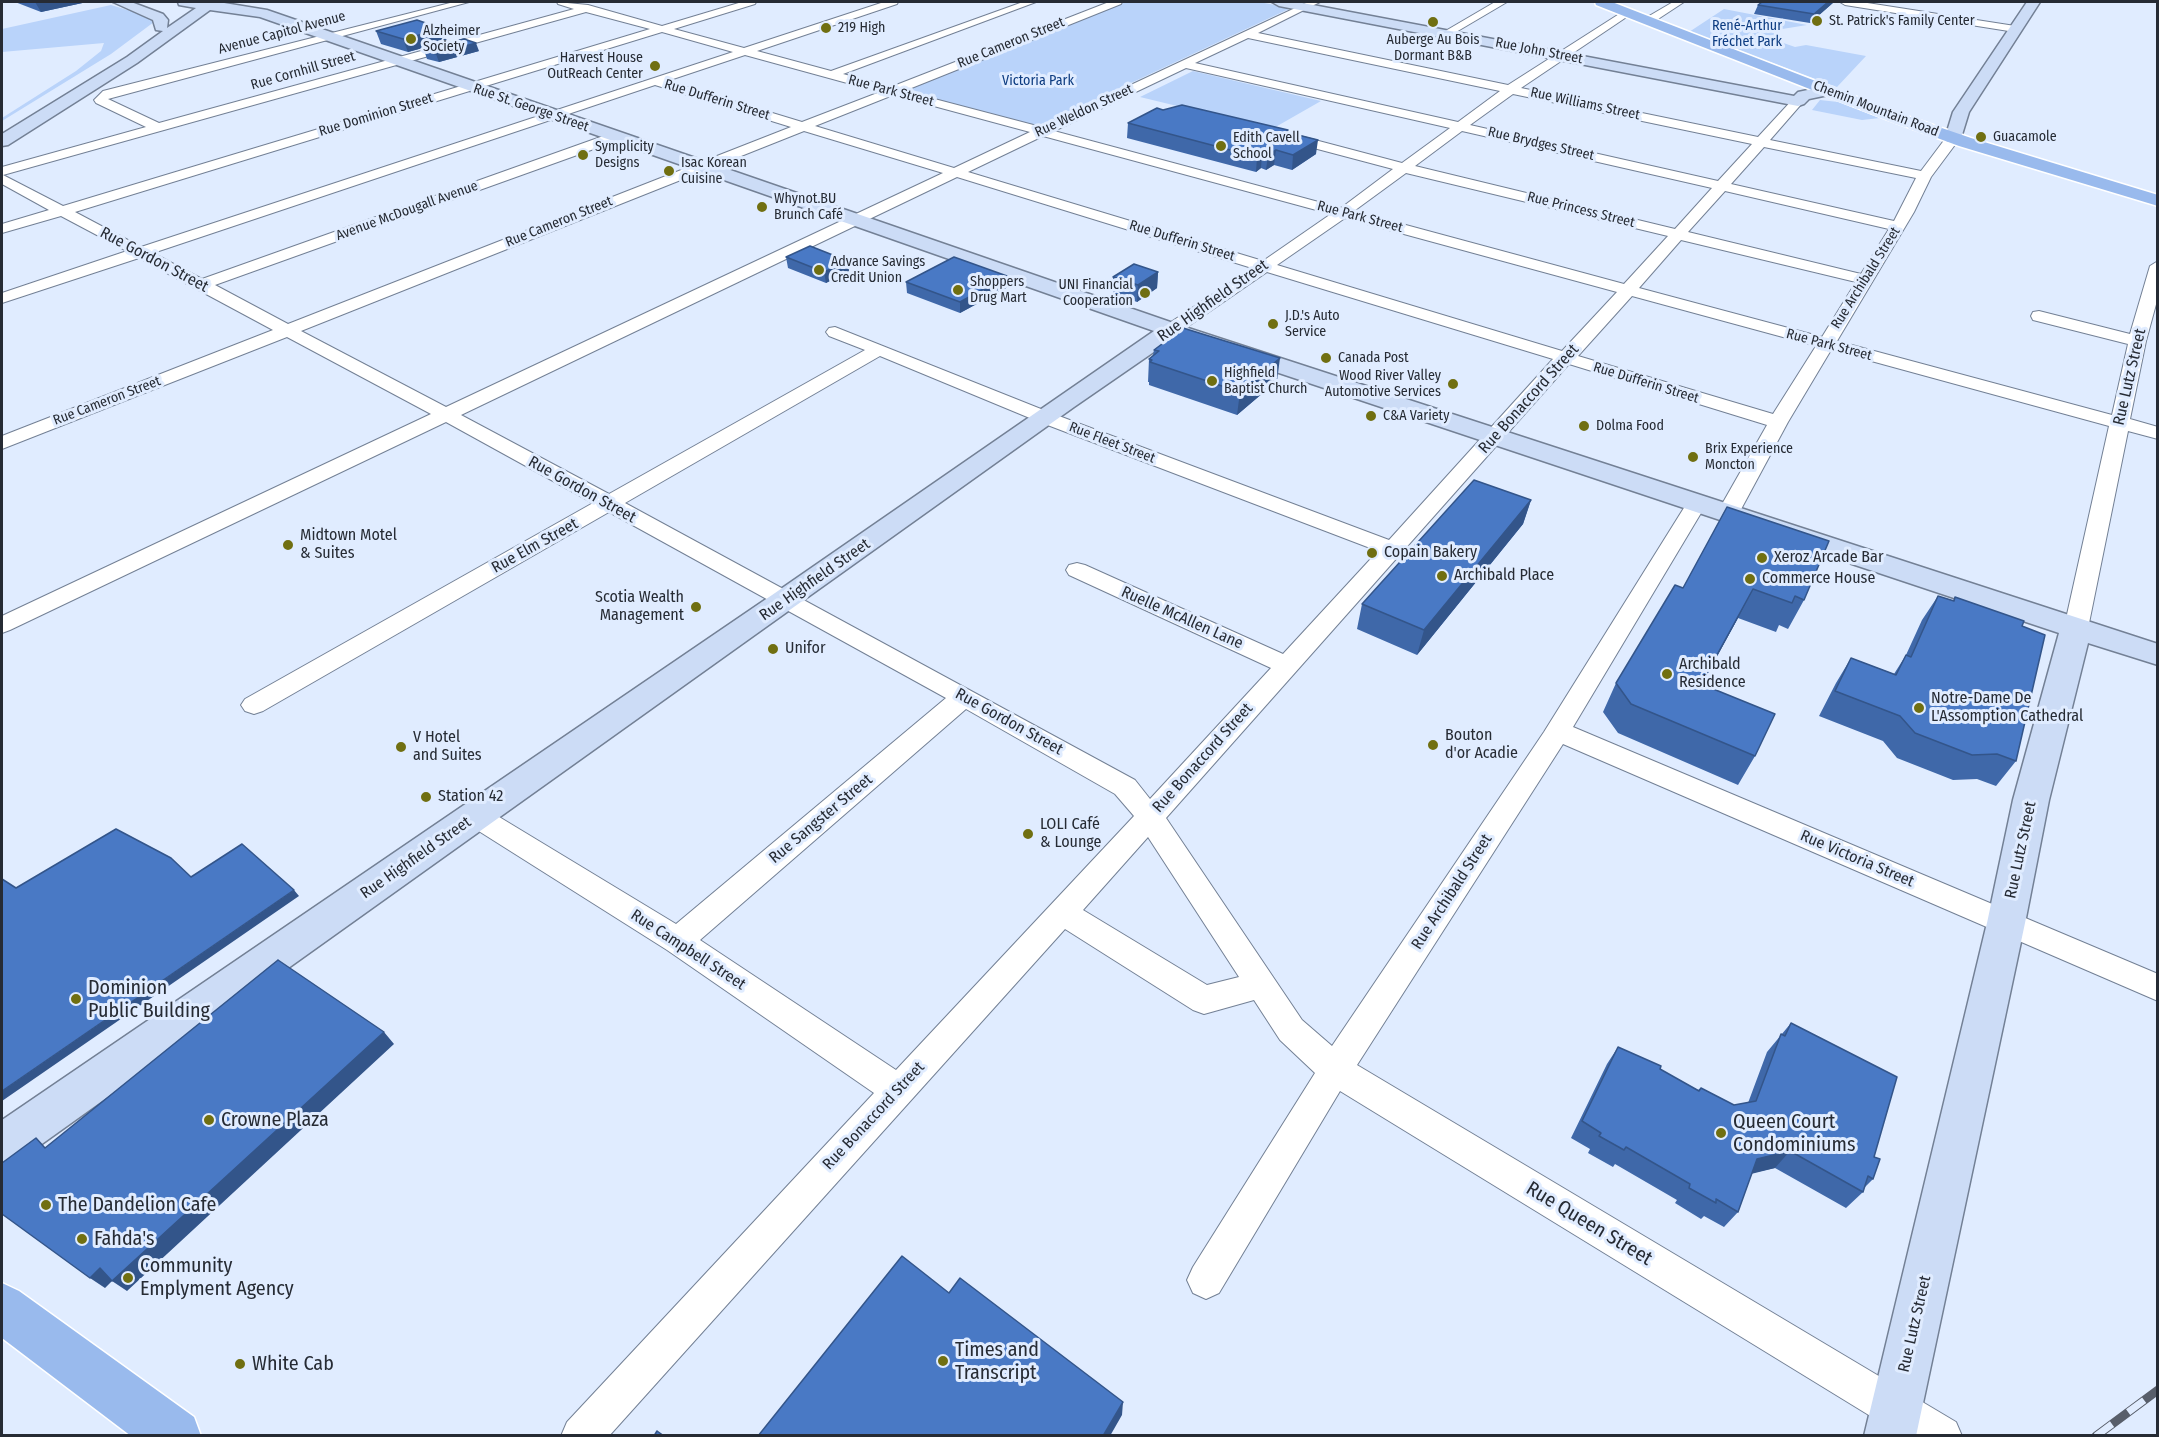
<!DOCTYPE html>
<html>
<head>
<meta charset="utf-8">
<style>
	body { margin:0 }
	#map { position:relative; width:2159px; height:1437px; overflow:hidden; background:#e0ecff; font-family:"Fira Sans Condensed",sans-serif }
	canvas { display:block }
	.frame { position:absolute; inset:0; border:3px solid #262b34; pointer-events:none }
</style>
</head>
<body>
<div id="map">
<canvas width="2159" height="1437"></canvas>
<div class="frame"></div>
</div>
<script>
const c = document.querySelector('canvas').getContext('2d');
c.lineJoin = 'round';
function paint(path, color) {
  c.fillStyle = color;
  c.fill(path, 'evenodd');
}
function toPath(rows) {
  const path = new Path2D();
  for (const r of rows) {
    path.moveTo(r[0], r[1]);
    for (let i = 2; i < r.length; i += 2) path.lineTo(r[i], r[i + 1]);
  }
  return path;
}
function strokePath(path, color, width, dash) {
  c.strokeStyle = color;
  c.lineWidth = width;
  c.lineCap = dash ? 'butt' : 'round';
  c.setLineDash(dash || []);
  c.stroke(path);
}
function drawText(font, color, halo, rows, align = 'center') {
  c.font = font + ' "Fira Sans Condensed",sans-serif';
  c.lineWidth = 6;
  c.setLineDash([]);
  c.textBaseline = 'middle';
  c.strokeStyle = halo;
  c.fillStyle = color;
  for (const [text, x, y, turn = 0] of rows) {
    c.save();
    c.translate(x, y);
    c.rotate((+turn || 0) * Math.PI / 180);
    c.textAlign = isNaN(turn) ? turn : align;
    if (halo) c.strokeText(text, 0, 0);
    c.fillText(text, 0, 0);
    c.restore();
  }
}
paint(toPath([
	[1126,2,1259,2,1291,8,1037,127,903,90],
	[111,5,147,16,154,22,111,54,2,121,2,118,76,71,101,51,104,43,2,52,2,29],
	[1724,9,1807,25,1770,31,1783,36,1772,39,1795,47,1806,45,1866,56,1837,87,1689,32],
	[1193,71,1321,101,1272,129,1140,97],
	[1820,100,1838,102,1880,118,1862,120,1812,110]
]), '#b9d3fa');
const street = toPath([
	[454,2,469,2,108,99,159,123,574,9,558,4,557,2,588,5,662,26,742,2,756,2,755,4,674,29,744,48,884,2,898,2,897,4,757,51,831,71,1023,2,1036,2,843,74,891,87,1109,2,1122,2,1121,4,904,91,1041,127,1308,2,1320,2,1258,33,1508,85,1627,9,1631,10,1631,14,1521,88,1758,137,1794,98,1798,97,1804,101,1770,140,1921,171,1948,135,1958,135,1960,138,1931,177,1914,212,1837,341,2112,415,2128,344,2033,320,2031,316,2033,312,2039,311,2130,334,2150,266,2158,261,2158,297,2146,341,2130,419,2158,427,2158,439,2128,431,2088,628,2084,633,2076,636,2068,633,2064,628,2109,426,1831,350,1788,422,1739,513,1735,517,1728,519,1721,517,1717,513,1767,425,1569,364,1166,818,1302,1020,1332,1046,1544,732,1687,503,1690,499,1697,497,1704,499,1707,503,1573,727,2158,974,2158,1001,1563,744,1357,1065,1956,1422,1962,1436,1903,1436,1340,1091,1219,1293,1206,1299,1193,1293,1187,1280,1193,1267,1315,1073,1280,1040,1254,1000,1204,1014,1193,1010,1065,929,609,1436,561,1436,567,1422,874,1093,667,950,466,823,462,816,466,809,476,805,486,809,676,924,946,698,609,512,263,711,254,714,245,711,241,705,245,699,593,503,446,422,10,630,2,633,2,616,431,414,287,337,2,449,2,436,273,330,139,258,2,303,2,293,127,251,61,216,2,233,2,224,49,210,2,184,2,167,146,127,96,103,94,100,103,91,454,2],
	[586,12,650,29,63,206,3,175,586,12],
	[662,32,733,52,141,247,75,212,662,32],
	[1248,38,1500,91,1458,122,1195,63,1248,38],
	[745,55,880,92,802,122,667,81,745,55],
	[1186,68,1450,128,1402,163,1296,135,1291,136,1289,139,1291,142,1393,169,1341,208,1054,131,1186,68],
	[655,85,791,127,288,324,215,285,619,140,621,137,619,134,609,134,202,279,153,253,655,85],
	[1513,94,1752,144,1718,181,1470,125,1513,94],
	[893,95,1030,132,954,168,815,126,893,95],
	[804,131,943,173,446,407,301,331,804,131],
	[1462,131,1712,188,1675,229,1415,166,1462,131],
	[1043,136,1331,214,1263,261,968,172,1043,136],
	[1764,147,1916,178,1894,221,1731,184,1764,147],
	[1406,173,1668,236,1624,284,1354,211,1406,173],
	[957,177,1252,268,1165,326,1162,330,1165,334,1177,334,1267,272,1553,359,1389,540,1051,413,835,327,829,328,826,332,829,336,865,350,609,494,461,415,957,177],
	[1725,191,1889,229,1861,274,1688,232,1725,191],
	[1345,218,1617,292,1562,351,1277,265,1345,218],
	[1681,240,1856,282,1822,337,1639,288,1681,240],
	[1632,296,1816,346,1773,414,1578,356,1632,296],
	[880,356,1037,421,1378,551,1283,654,1085,565,1077,563,1069,565,1066,570,1069,575,1271,668,1150,799,1135,780,625,503,880,356],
	[966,709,1115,794,1134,816,896,1070,700,940,966,709],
	[1148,837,1239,977,1207,985,1083,910,1148,837],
	[1495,2,1507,2,1451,35,1447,36,1442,33,1495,2],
	[1673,2,1684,2,1652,23,1644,23,1644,19,1673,2],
	[1840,2,1861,2,2015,26,2020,29,2015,32,1845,5,1840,2]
]);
const secondary = toPath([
	[113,2,131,2,163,14,168,20,167,28,196,8,179,5,178,2,218,2,267,10,1179,325,2158,644,2158,665,2088,643,2049,800,2025,923,1916,1436,1864,1436,1987,923,2013,800,2059,633,1174,338,1074,407,18,1161,2,1167,2,1120,775,593,1154,331,260,17,210,10,137,63,8,145,2,146,2,134,127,57,163,31,156,30,153,20,113,2],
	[1272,2,1297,2,1794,96,1798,92,1827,86,1835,91,1833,94,1809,99,1804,104,1798,106,1279,6,1272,2],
	[2027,2,2040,2,1969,112,1961,138,1959,142,1947,142,1945,138,1953,112,2027,2]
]);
const primary = toPath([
	[1595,2,1612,2,1898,113,1971,138,2158,195,2158,206,1959,146,1886,119,1596,5,1595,2],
	[2,1283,19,1291,194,1417,201,1436,131,1436,2,1338,2,1283]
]);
strokePath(street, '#738095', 2);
strokePath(secondary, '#738095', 3);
strokePath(primary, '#fff', 3);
paint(street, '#fff');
paint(secondary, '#ccdcf6');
paint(primary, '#99baed');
const rail = toPath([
	[2096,1436,2158,1390]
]);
strokePath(rail, '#585e6a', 9);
strokePath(rail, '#e0ecff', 7, [20]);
paint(toPath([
	[15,2,87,2,41,12],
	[1762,2,1834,2,1810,23,1754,14,1758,5],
	[443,29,448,41,408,52,381,44,376,31],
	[424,50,479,51,439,62,427,59],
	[1128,123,1288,132,1316,154,1292,170,1274,165,1266,170,1261,168,1256,172,1127,138],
	[786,257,849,271,826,283,788,268],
	[1158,272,1157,288,1137,302,1113,293,1113,277],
	[906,282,1008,287,960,313,907,293],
	[1154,350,1277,381,1237,415,1149,385,1149,382,1148,382,1149,359,1153,355],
	[1531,500,1523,524,1417,655,1357,629,1362,604],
	[1727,507,1804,600,1788,629,1779,625,1776,632,1738,618,1702,684,1755,756,1738,785,1618,733,1603,712,1616,683,1683,588],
	[1938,596,1953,601,1955,597,2022,626,2016,761,1996,786,1977,779,1953,780,1897,758,1883,741,1819,716,1836,683,1851,658,1894,674,1906,655,1922,620],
	[1791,1023,1874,1157,1873,1179,1864,1188,1863,1192,1846,1208,1775,1168,1752,1173,1738,1212,1724,1227,1704,1216,1701,1219,1675,1203,1677,1200,1615,1164,1613,1167,1588,1153,1590,1149,1571,1138,1607,1064,1618,1047,1698,1090,1701,1088,1734,1105,1748,1103,1767,1052]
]), '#3f68a9');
paint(toPath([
	[35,2,87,2,41,12],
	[1828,2,1834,2,1810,23,1814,14],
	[443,29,448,41,408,52,403,39],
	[476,43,479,51,439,62,436,54],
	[1318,140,1316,154,1292,170,1293,155],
	[1276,150,1274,165,1266,170,1268,155],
	[1262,154,1261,168,1256,172,1257,157],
	[848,261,849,271,826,283,824,272],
	[1158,272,1157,288,1137,302,1138,285],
	[1007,276,1008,287,960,313,960,302],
	[1280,358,1277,381,1237,415,1240,392],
	[1531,500,1523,524,1417,655,1424,630],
	[1753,589,1738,618,1686,713,1701,684],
	[294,890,299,896,2,1101,2,1091],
	[384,1032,394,1044,127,1291,112,1281,105,1288,90,1278,100,1268],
	[1790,1151,1775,1168,1743,1176,1757,1159],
	[1123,1402,1122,1415,1110,1436,1103,1436]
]), '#33558a');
const building = toPath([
	[1762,2,1828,2,1814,14,1758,5,1762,2],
	[417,20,443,29,403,39,376,31,417,20],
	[464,39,476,43,436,54,424,50,464,39],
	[1182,105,1288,130,1286,132,1318,140,1293,155,1276,150,1268,155,1262,154,1257,157,1128,123,1157,108,1163,110,1182,105],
	[810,246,848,261,824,272,786,257,810,246],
	[954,257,1007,276,960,302,906,282,954,257],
	[1134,264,1158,272,1138,285,1113,277,1134,264],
	[1183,328,1280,358,1240,392,1150,362,1152,360,1149,359,1159,351,1154,350,1183,328],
	[1474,480,1531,500,1424,630,1362,604,1474,480],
	[1727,507,1829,541,1804,600,1795,596,1792,603,1753,589,1701,684,1775,714,1755,756,1631,704,1616,683,1675,585,1683,588,1727,507],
	[1938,596,1954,601,1955,597,2024,621,2022,626,2045,635,2016,761,1997,754,1972,755,1915,733,1900,716,1835,691,1851,658,1896,675,1906,655,1911,657,1938,596],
	[116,829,171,858,191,877,242,844,294,890,2,1091,2,879,16,888,116,829],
	[278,960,384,1032,112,1281,100,1268,90,1278,2,1214,2,1163,36,1138,45,1148,278,960],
	[1791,1023,1897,1077,1874,1157,1880,1159,1873,1179,1868,1176,1863,1192,1790,1151,1757,1159,1738,1212,1716,1199,1716,1203,1689,1188,1690,1184,1626,1147,1624,1150,1599,1136,1601,1133,1582,1121,1618,1047,1661,1066,1660,1069,1699,1091,1701,1088,1734,1105,1756,1101,1781,1034,1785,1036,1791,1023],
	[902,1256,949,1293,960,1278,1123,1402,1103,1436,758,1436,902,1256],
	[657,1431,664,1436,654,1436,657,1431]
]);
paint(building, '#4979c5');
strokePath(building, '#33558a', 1.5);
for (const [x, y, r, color] of [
	[1817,21,6,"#706f11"],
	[1433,22,6,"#706f11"],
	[826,28,6,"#706f11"],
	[411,39,6,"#706f11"],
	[655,66,6,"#706f11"],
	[1981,137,6,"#706f11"],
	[1221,146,6,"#706f11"],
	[583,155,6,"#706f11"],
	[669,171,6,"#706f11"],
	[762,207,6,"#706f11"],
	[819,270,6,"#706f11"],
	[958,290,6,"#706f11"],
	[1145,293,6,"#706f11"],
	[1273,324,6,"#706f11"],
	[1326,358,6,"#706f11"],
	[1212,381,6,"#706f11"],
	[1453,384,6,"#706f11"],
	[1371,416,6,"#706f11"],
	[1584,426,6,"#706f11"],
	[1693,457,6,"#706f11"],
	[288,545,6,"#706f11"],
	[1372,553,6,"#706f11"],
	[1762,558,6,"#706f11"],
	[1442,576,6,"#706f11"],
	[1750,579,6,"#706f11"],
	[696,607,6,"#706f11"],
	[773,649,6,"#706f11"],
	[1667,674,6,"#706f11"],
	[1919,708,6,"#706f11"],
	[1433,745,6,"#706f11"],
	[401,747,6,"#706f11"],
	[426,797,6,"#706f11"],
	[1028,834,6,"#706f11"],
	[76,999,6,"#706f11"],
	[209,1120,6,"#706f11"],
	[1721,1133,6,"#706f11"],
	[46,1205,6,"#706f11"],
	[82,1239,6,"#706f11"],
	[128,1278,6,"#706f11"],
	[943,1361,6,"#706f11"],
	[240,1364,6,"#706f11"]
]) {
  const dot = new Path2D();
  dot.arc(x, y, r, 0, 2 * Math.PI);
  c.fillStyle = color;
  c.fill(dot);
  strokePath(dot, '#e0ecff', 2);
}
drawText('14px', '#262b34', '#e0ecff', [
	["St. Patrick's Family Center",1829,21],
	["219 High",838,28],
	["Alzheimer",423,31],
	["Society",423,47],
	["Auberge Au Bois",1433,40,"center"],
	["Dormant B&B",1433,56,"center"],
	["Harvest House",643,58,"right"],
	["OutReach Center",643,74,"right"],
	["Guacamole",1993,137],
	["Edith Cavell",1233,138],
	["School",1233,154],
	["Symplicity",595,147],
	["Designs",595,163],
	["Isac Korean",681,163],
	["Cuisine",681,179],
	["Whynot.BU",774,199],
	["Brunch Café",774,215],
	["Advance Savings",831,262],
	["Credit Union",831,278],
	["Shoppers",970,282],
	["Drug Mart",970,298],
	["UNI Financial",1133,285,"right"],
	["Cooperation",1133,301,"right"],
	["J.D.'s Auto",1285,316],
	["Service",1285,332],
	["Canada Post",1338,358],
	["Highfield",1224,373],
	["Baptist Church",1224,389],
	["Wood River Valley",1441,376,"right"],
	["Automotive Services",1441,392,"right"],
	["C&A Variety",1383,416],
	["Dolma Food",1596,426],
	["Brix Experience",1705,449],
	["Moncton",1705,465]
], 'left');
drawText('14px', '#0d3c81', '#e0ecff', [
	["René-Arthur",1747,26],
	["Fréchet Park",1747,42],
	["Victoria Park",1038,81]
]);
drawText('14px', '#262b34', '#e0ecff', [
	["Avenue Capitol Avenue",282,33,-15],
	["Rue Cameron Street",1011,43,-22],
	["Rue John Street",1539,51,11],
	["Rue Cornhill Street",303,71,-16],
	["Rue Park Street",891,91,15],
	["Rue Dufferin Street",717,100,17],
	["Rue Williams Street",1585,104,12],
	["Rue St. George Street",531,108,19],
	["Chemin Mountain Road",1876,109,21],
	["Rue Weldon Street",1084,111,-25],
	["Rue Dominion Street",376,115,-17],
	["Rue Brydges Street",1541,144,13],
	["Rue Princess Street",1581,210,14],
	["Avenue McDougall Avenue",407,211,-20],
	["Rue Park Street",1360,217,15],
	["Rue Cameron Street",559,222,-22],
	["Rue Dufferin Street",1182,241,17],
	["Rue Archibald Street",1866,278,-58],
	["Rue Park Street",1829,345,15],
	["Rue Dufferin Street",1646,383,17],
	["Rue Cameron Street",107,401,-21],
	["Rue Fleet Street",1112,443,21]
]);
drawText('16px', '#262b34', '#e0ecff', [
	["Rue Gordon Street",154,260,28],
	["Rue Highfield Street",1213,301,-35],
	["Rue Lutz Street",2130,377,-77],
	["Rue Bonaccord Street",1529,399,-48],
	["Rue Gordon Street",582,490,29],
	["Rue Elm Street",535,546,-29],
	["Rue Highfield Street",815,580,-35],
	["Ruelle McAllen Lane",1182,618,24],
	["Rue Gordon Street",1009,722,29],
	["Rue Bonaccord Street",1203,758,-48],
	["Rue Sangster Street",821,819,-40],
	["Rue Lutz Street",2021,850,-78],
	["Rue Highfield Street",416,858,-35],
	["Rue Victoria Street",1857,859,23],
	["Rue Archibald Street",1452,892,-57],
	["Rue Campbell Street",688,950,33],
	["Rue Bonaccord Street",874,1116,-47],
	["Rue Lutz Street",1915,1324,-77]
]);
drawText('16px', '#262b34', '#e0ecff', [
	["Midtown Motel",300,536],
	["& Suites",300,554],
	["Copain Bakery",1384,553],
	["Xeroz Arcade Bar",1774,558],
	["Archibald Place",1454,576],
	["Commerce House",1762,579],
	["Scotia Wealth",684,598,"right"],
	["Management",684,616,"right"],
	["Unifor",785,649],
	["Archibald",1679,665],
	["Residence",1679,683],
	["Notre-Dame De",1931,699],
	["L'Assomption Cathedral",1931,717],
	["Bouton",1445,736],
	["d'or Acadie",1445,754],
	["V Hotel",413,738],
	["and Suites",413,756],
	["Station 42",438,797],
	["LOLI Café",1040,825],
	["& Lounge",1040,843]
], 'left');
drawText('20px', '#262b34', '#e0ecff', [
	["Dominion",88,988],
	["Public Building",88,1011],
	["Crowne Plaza",221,1120],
	["Queen Court",1733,1122],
	["Condominiums",1733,1145],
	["The Dandelion Cafe",58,1205],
	["Fahda's",94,1239],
	["Community",140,1266],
	["Emplyment Agency",140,1289],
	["Times and",955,1350],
	["Transcript",955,1373],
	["White Cab",252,1364]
], 'left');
drawText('20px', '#262b34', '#e0ecff', [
	["Rue Queen Street",1589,1224,31]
]);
</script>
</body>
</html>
